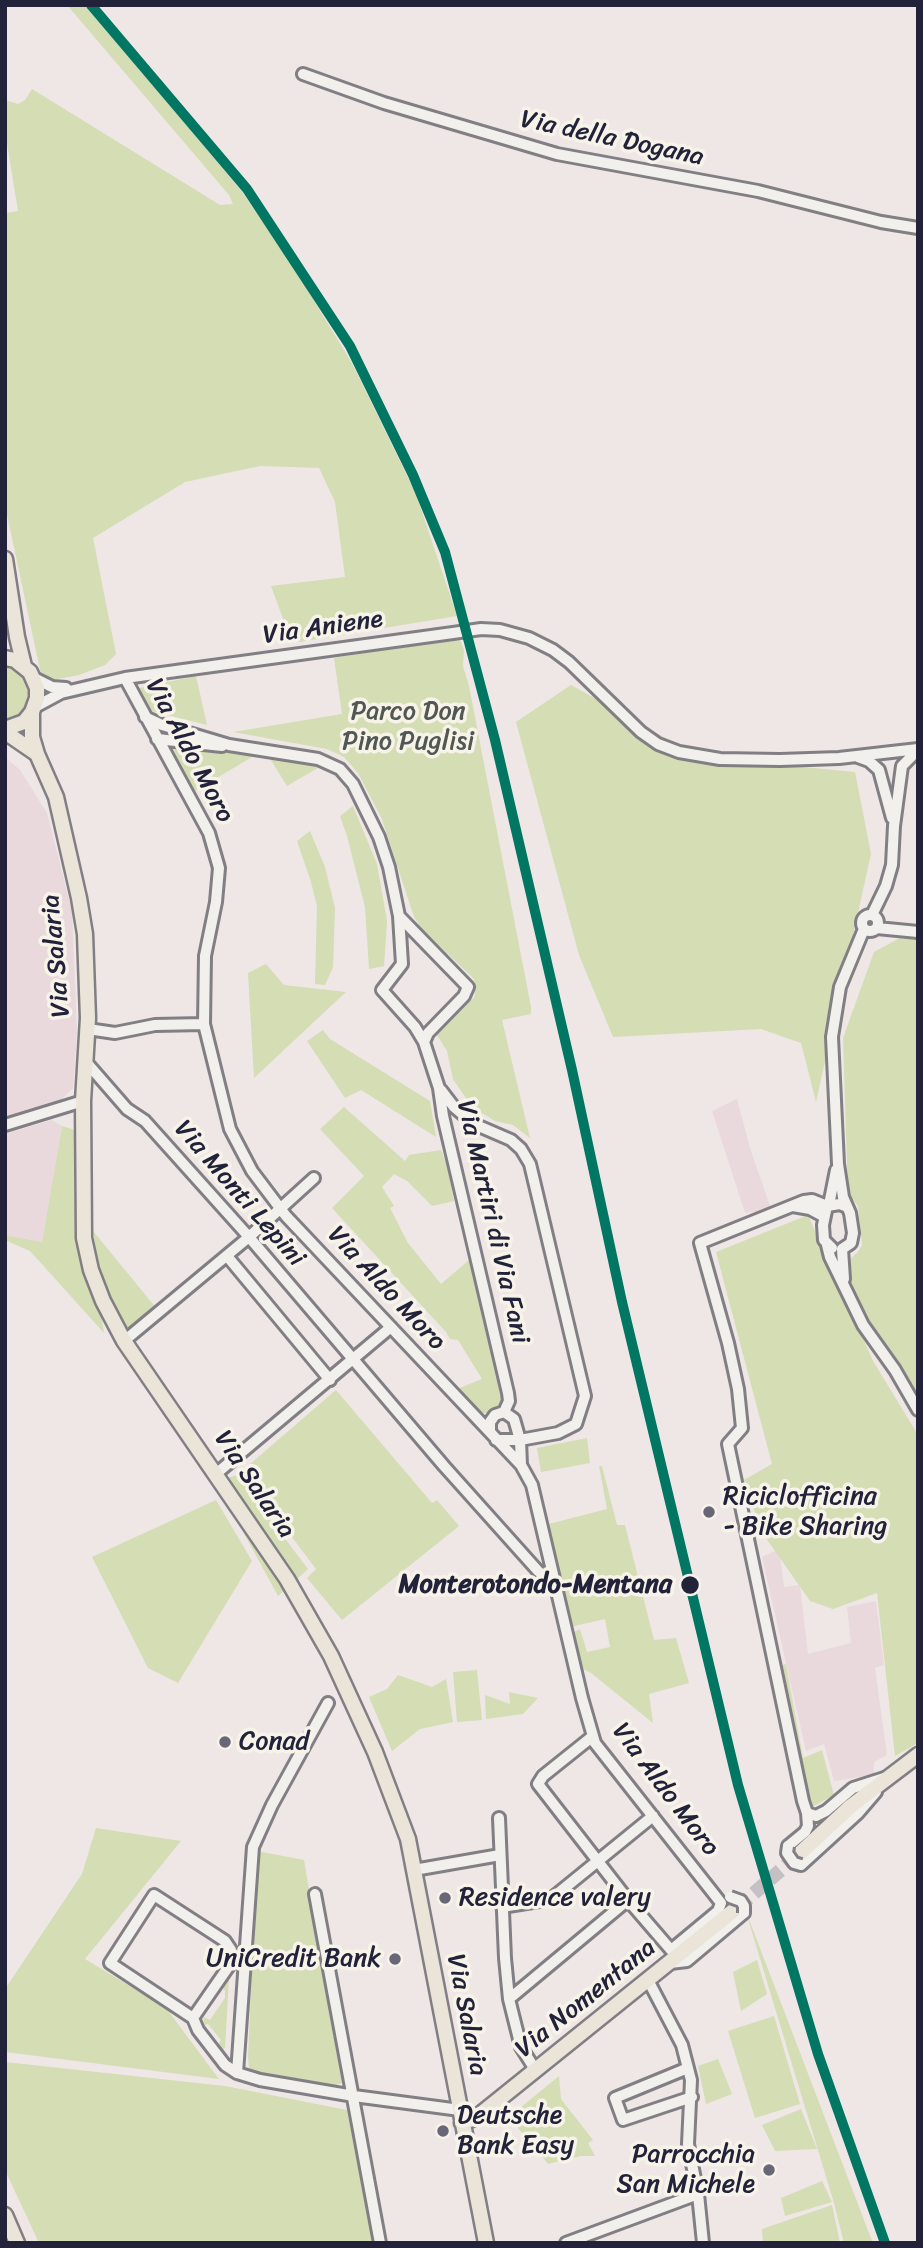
<!DOCTYPE html>
<html>
<head>
<meta charset="utf-8">
<style>
	body { margin:0 }
	#map { position:relative; width:923px; height:2248px; overflow:hidden; background:#eee7e6; font-family:Sriracha,sans-serif }
	canvas { display:block }
	.frame { position:absolute; inset:0; border:7px solid #22223b; pointer-events:none }
</style>
</head>
<body>
<div id="map">
<canvas width="923" height="2248"></canvas>
<div class="frame"></div>
</div>
<script>
const c = document.querySelector('canvas').getContext('2d');
c.lineJoin = 'round';
function paint(path, color) {
  c.fillStyle = color;
  c.fill(path, 'evenodd');
}
function toPath(rows) {
  const path = new Path2D();
  for (const r of rows) {
    if (r.length === 3) {
      path.moveTo(r[0] + r[2], r[1]);
      path.arc(r[0], r[1], r[2], 0, 2 * Math.PI);
      continue;
    }
    path.moveTo(r[0], r[1]);
    for (let i = 2; i < r.length; i += 2) path.lineTo(r[i], r[i + 1]);
  }
  return path;
}
function strokePath(path, color, width, dash) {
  c.strokeStyle = color;
  c.lineWidth = width;
  c.lineCap = dash ? 'butt' : 'round';
  c.setLineDash(dash || []);
  c.stroke(path);
}
function drawText(font, color, halo, rows, align = 'center') {
  c.font = font + ' Sriracha,sans-serif';
  c.lineWidth = 7;
  c.setLineDash([]);
  c.textBaseline = 'middle';
  c.strokeStyle = halo;
  c.fillStyle = color;
  for (const [text, x, y, turn = 0] of rows) {
    c.save();
    c.translate(x, y);
    c.rotate((+turn || 0) * Math.PI / 180);
    c.textAlign = isNaN(turn) ? turn : align;
    if (halo) c.strokeText(text, 0, 0);
    c.fillText(text, 0, 0);
    c.restore();
  }
}
paint(toPath([
	[5,757,20,770,47,813,72,911,77,1033,73,1088,55,1106,5,1119],
	[737,1099,750,1148,771,1209,745,1213,712,1111],
	[52,1120,62,1126,42,1242,5,1235,5,1134],
	[779,1549,784,1587,800,1585,808,1654,851,1643,847,1607,876,1601,884,1665,875,1668,887,1755,874,1762,874,1775,834,1781,824,1744,806,1751,762,1557]
]), '#e9d9dd');
paint(toPath([
	[67,5,86,5,240,189,288,258,353,365,416,494,457,616,299,642,288,632,271,586,345,577,335,502,319,468,260,466,185,482,93,538,116,654,105,665,79,675,52,680,44,677,40,670,5,505,5,213,18,211,5,131,5,100,18,104,25,100,32,89,220,205,233,204,229,195],
	[459,638,464,650,463,666,469,686,531,1007,531,1014,502,1020,530,1138,513,1125,495,1121,472,1107,453,1079,447,1051,437,1035,475,996,474,979,421,928,414,917,382,819,358,773,344,757,327,749,233,732,342,714,334,658],
	[5,665,18,670,23,676,28,692,24,708,18,714,5,719],
	[196,676,207,725,152,711,139,688],
	[571,685,699,757,855,772,871,854,816,1102,801,1043,761,1029,613,1037,579,955,516,722],
	[171,748,257,754,195,791],
	[269,757,323,765,287,786],
	[353,806,377,864,387,921,384,966,369,969,365,907,347,836,340,816],
	[310,831,325,867,335,908,333,967,325,985,315,984,317,906,311,882,297,841],
	[918,928,918,1396,857,1303,851,1285,851,1258,858,1252,862,1245,858,1206,848,1194,843,1038,874,952],
	[266,964,284,985,346,992,254,1078,248,973],
	[323,1030,330,1039,430,1101,436,1137,361,1090,345,1098,307,1041],
	[344,1107,405,1161,409,1155,441,1150,448,1168,454,1201,432,1206,407,1181,394,1174,382,1187,394,1206,390,1208,408,1243,441,1284,469,1260,505,1400,502,1411,477,1414,457,1389,482,1379,458,1340,450,1339,446,1332,332,1208,364,1176,320,1129],
	[62,1126,75,1130,104,1333,30,1251,5,1240,5,1235,42,1242],
	[808,1215,873,1361,918,1435,918,1743,895,1756,877,1593,833,1609,810,1601,761,1531,744,1480,772,1464,716,1252],
	[93,1231,157,1309,125,1336,100,1283],
	[336,1390,432,1503,437,1500,459,1526,342,1620,307,1578,316,1569,242,1471],
	[587,1438,590,1463,541,1472,537,1448],
	[599,1466,602,1466,617,1525,625,1525,654,1640,676,1638,689,1683,649,1694,653,1723,591,1673,579,1667,570,1634,580,1629,587,1652,610,1647,605,1619,570,1627,545,1525,607,1509],
	[237,1475,308,1569,278,1596,216,1482],
	[216,1500,252,1561,178,1683,148,1668,92,1557],
	[786,1664,803,1758,822,1750,834,1795,810,1808,779,1666],
	[477,1670,482,1720,457,1722,453,1672],
	[398,1675,432,1687,446,1679,453,1722,420,1729,392,1751,369,1697,387,1689],
	[509,1692,538,1698,523,1714,486,1719,485,1695,510,1704],
	[96,1828,181,1841,85,1959,166,2008,219,2079,5,2052,5,1989,82,1874],
	[257,1851,304,1860,342,2083,330,2087,260,2076,249,2068,248,2057],
	[745,1909,869,2233,873,2243,844,2243,834,2203],
	[757,1960,767,1994,741,2011,733,1972],
	[229,1978,225,2048,219,2052,217,2046,221,2040,208,2024,204,2025,204,2017,210,2020,225,1998,225,1991,223,1987],
	[774,2016,800,2104,755,2118,728,2031],
	[718,2059,732,2094,706,2104,698,2066],
	[5,2062,225,2086,347,2110,373,2243,39,2243,5,2170],
	[559,2076,561,2099,593,2140,588,2143,595,2156,581,2156,548,2164,509,2117],
	[801,2109,817,2149,775,2151,762,2125],
	[822,2181,832,2202,785,2216,781,2198],
	[832,2205,840,2243,763,2243,762,2229]
]), '#d4ddb4');
strokePath(toPath([
	[738,1907,797,1856]
]), '#c5c0c4', 14, [14, 7]);
const minor = toPath([
	[303,74,384,103,557,154,758,191,881,222,918,228],
	[34,678,52,687,66,688],
	[125,678,209,833,219,868,216,902,205,956,204,1024,230,1129,252,1171,286,1216,521,1465,532,1485,582,1698,595,1743,721,1903,718,1911,671,1950],
	[35,707,61,693,125,678,453,633,481,629,500,630,529,638,553,650,569,662,641,732,658,744,679,752,720,759,780,760,839,758,918,749],
	[145,717,162,725,229,745,318,759,340,769,353,784,379,837,389,867,399,916],
	[157,739,222,746],
	[858,757,869,761,879,770,892,818],
	[870,923,8],
	[872,915,886,886,892,865,894,826,902,766,918,750],
	[877,928,918,932],
	[88,1029,115,1033,155,1025,204,1024],
	[424,1042,428,1033,464,996,468,987,399,916,402,964,382,990,415,1027,424,1042,439,1088,443,1116,508,1393,509,1401,504,1412],
	[87,1063,127,1109,145,1121,249,1237,444,1466,538,1571,556,1586],
	[441,1090,454,1107,474,1124,511,1140,521,1149,530,1164,585,1396,576,1424,558,1433,520,1440,496,1440],
	[5,1125,83,1101],
	[829,1205,836,1170],
	[793,1206,810,1209,823,1216],
	[827,1206,823,1225,824,1240,832,1248],
	[827,1245,830,1257,863,1325,895,1370,918,1410],
	[842,1249,851,1243,853,1233,850,1213,843,1197,838,1164,832,1037,840,987,864,929],
	[842,1249,844,1279],
	[227,1256,330,1380],
	[124,1341,249,1237,314,1178],
	[490,1432,490,1422,495,1415,504,1412,514,1419,520,1440,521,1465],
	[217,1473,391,1327],
	[328,1703,272,1805,253,1847,237,2073,260,2080,354,2096,460,2110],
	[593,1736,543,1776,538,1784,628,1900,671,1950],
	[807,1813,816,1816,826,1811,853,1788,884,1778],
	[499,1818,505,1958,509,1999,521,2047,536,2071],
	[788,1846,805,1832,808,1826,807,1813,803,1801,728,1444,742,1428,738,1389,728,1343,700,1243,804,1201,812,1200,827,1206,840,1204,845,1206],
	[801,1865,858,1813,876,1792],
	[414,1870,500,1855],
	[315,1894,380,2243],
	[502,1907,551,1899,653,1816],
	[670,1963,687,1961,744,1913],
	[648,1980,682,2045,691,2080,688,2144,698,2194,703,2243],
	[509,1999,628,1900],
	[193,2018,110,1963,154,1895,225,1941,231,1950,231,1963,193,2018,198,2030,225,2065,237,2073],
	[688,2068,615,2098,623,2120,692,2097],
	[566,2243,698,2194]
]);
const major = toPath([
	[5,559,17,637,24,666],
	[5,658,15,660,30,672,37,688,37,698,32,712,24,722,5,729],
	[32,712,32,737,37,754,56,797,79,898,85,934,88,1018,83,1101,84,1238,91,1270,103,1301,124,1341,287,1579,331,1656,375,1752,408,1839,486,2243],
	[5,732,37,754],
	[797,1856,851,1806,918,1755],
	[462,2123,477,2117,738,1907],
	[5,2215,17,2243]
]);
strokePath(minor, '#827f84', 16);
strokePath(major, '#827f84', 19);
strokePath(minor, '#f1f0ec', 10);
strokePath(major, '#eae4d9', 14);
const minorBridge = toPath([
	[788,1846,787,1853,794,1863,801,1865],
	[730,1897,741,1901,744,1906,744,1913]
]);
strokePath(minorBridge, '#827f84', 16, []);
strokePath(minorBridge, '#f1f0ec', 10);
strokePath(toPath([
	[91,5,247,189,350,346,413,475,445,552,495,740,572,1070,622,1302,738,1785,818,2054,885,2243]
]), '#007663', 10);
for (const [x, y, r, color] of [
	[709,1512,7,"#696777"],
	[690,1585,10,"#22223b"],
	[225,1742,7,"#696777"],
	[445,1898,7,"#696777"],
	[395,1959,7,"#696777"],
	[443,2131,7,"#696777"],
	[769,2170,7,"#696777"]
]) {
  const dot = new Path2D();
  dot.arc(x, y, r, 0, 2 * Math.PI);
  c.fillStyle = color;
  c.fill(dot);
  strokePath(dot, '#f7f3e8', 2.5);
}
drawText('26px', '#22223b', '#f7f3e8', [
	["Via della Dogana",612,139,12],
	["Via Aniene",323,628,-8],
	["Via Aldo Moro",189,751,62],
	["Via Salaria",57,956,-95],
	["Via Monti Lepini",239,1194,49],
	["Via Martiri di Via Fani",492,1222,77],
	["Via Aldo Moro",386,1289,47],
	["Via Salaria",254,1485,56],
	["Via Aldo Moro",665,1790,53],
	["Via Nomentana",586,1999,-39],
	["Via Salaria",466,2015,79]
]);
drawText('26px', '#515853', '#f7f3e8', [
	["Parco Don",408,712],
	["Pino Puglisi",408,742]
]);
drawText('26px', '#22223b', '#f7f3e8', [
	["Riciclofficina",723,1497],
	["- Bike Sharing",723,1527],
	["Conad",239,1742],
	["Residence valery",459,1898],
	["UniCredit Bank",381,1959,"right"],
	["Deutsche",457,2116],
	["Bank Easy",457,2146],
	["Parrocchia",755,2155,"right"],
	["San Michele",755,2185,"right"]
], 'left');
drawText('bold 26px', '#22223b', '#f7f3e8', [
	["Monterotondo-Mentana",672,1585]
], 'right');
</script>
</body>
</html>
